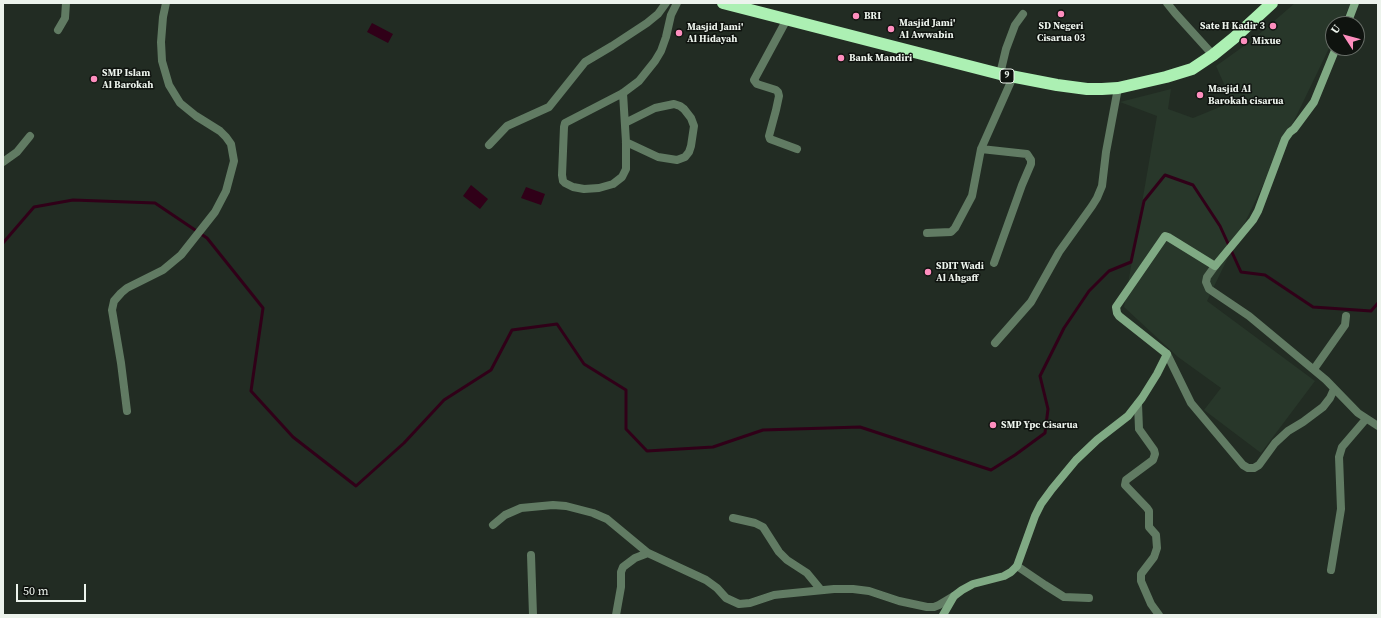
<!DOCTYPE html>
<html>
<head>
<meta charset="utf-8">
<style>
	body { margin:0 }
	#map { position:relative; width:1381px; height:618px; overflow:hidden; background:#222c23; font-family:"Source Serif 4",serif }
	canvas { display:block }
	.frame { position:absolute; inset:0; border:4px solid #ecf3ec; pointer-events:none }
	.north { position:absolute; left:1325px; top:16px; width:40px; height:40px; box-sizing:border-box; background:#0f130f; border:1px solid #676d67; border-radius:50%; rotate:306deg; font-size:11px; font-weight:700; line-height:16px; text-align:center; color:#ecf3ec }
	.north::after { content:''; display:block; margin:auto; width:14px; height:18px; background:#fe8ebe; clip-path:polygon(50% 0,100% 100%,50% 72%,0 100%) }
	.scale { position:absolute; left:16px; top:584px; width:70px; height:18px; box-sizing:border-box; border:2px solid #ecf3ec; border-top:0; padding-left:5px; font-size:12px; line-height:14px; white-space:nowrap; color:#ecf3ec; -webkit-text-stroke:3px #0f130f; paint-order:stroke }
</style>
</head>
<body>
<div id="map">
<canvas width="1381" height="618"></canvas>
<div class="frame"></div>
<div class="north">U</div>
<div class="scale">50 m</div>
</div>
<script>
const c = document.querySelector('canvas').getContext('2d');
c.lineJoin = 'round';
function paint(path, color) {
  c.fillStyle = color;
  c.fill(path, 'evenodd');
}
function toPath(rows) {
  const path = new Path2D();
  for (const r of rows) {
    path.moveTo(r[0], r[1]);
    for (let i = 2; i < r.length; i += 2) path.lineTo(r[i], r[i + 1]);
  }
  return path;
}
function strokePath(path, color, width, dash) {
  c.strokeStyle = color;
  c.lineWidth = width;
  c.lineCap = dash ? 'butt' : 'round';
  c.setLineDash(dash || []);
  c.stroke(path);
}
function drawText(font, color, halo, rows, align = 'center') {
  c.font = font + ' "Source Serif 4",serif';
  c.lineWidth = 3;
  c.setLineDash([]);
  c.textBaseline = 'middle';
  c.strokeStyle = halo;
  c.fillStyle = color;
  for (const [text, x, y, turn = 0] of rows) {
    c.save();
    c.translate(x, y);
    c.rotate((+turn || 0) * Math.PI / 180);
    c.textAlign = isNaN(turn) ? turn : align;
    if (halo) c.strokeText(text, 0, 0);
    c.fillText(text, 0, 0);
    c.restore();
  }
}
paint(toPath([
	[1295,3,1351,3,1341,24,1333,24,1333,40,1207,301,1315,381,1261,453,1204,410,1221,388,1178,357,1124,307,1157,116,1120,102,1171,89,1168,109,1193,118,1232,102,1216,66,1251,41]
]), '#28372a');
paint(toPath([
	[372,23,393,34,388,43,367,32],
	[471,185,488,199,480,209,463,196],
	[526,187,545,194,541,205,521,198]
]), '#300018');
strokePath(toPath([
	[3,243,34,207,73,200,155,203,207,238,263,308,251,391,293,437,356,486,404,443,444,400,491,370,512,330,557,324,584,364,626,390,626,429,647,451,713,447,763,430,860,427,991,470,1015,455,1045,433,1048,409,1040,376,1064,328,1089,291,1109,271,1131,262,1144,201,1165,175,1193,185,1220,226,1241,272,1265,275,1313,307,1371,311,1378,303]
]), '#300018', 3);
strokePath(toPath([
	[1167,3,1175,13,1213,55],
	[787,19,754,80,757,84,776,90,778,92,779,96,776,110,769,136,770,139,797,149],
	[58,30,65,18,66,3],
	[1000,74,1006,49,1015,25,1023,14],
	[623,93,626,142,626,169,622,177,613,184,599,188,584,189,573,187,565,183,563,181,562,175,564,127,565,123,623,93,639,81,655,61,661,51,666,37,671,15,677,3],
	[625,123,655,108,674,104,680,106,684,109,691,118,694,126,691,146,689,152,685,157,677,160,658,157,626,142],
	[489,145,507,126,549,107,585,62,612,46,647,23,658,14,666,3],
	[981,149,1027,154,1031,160,1031,164,1022,185,994,263],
	[3,162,17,152,30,136],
	[927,233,951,232,955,228,972,196,981,149,1013,77],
	[1215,266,1207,277,1206,282,1209,289,1249,316,1326,380,1358,413,1378,426],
	[995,343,1031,302,1059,252,1092,206,1097,198,1102,186,1106,152,1118,88],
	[1167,354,1191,403,1243,465,1248,468,1254,468,1259,465,1275,443,1288,431,1303,422,1323,407,1330,398,1334,389],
	[1314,369,1345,325,1346,316],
	[1138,404,1139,429,1154,450,1155,454,1153,460,1126,480,1125,485,1147,508,1149,511,1149,527,1156,535,1157,548,1154,557,1141,574,1141,581,1151,604,1159,615],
	[127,411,121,363,112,310,114,301,121,293,127,288,163,270,181,255,215,212,226,191,234,161,231,144,226,137,220,131,196,116,180,103,169,85,162,61,161,42,163,17,166,3],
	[733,518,755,523,763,527,779,552,787,560,807,573,821,590],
	[493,525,505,515,521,508,553,505,566,506,593,513,607,519,648,553],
	[531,555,533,615],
	[1017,566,1045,585,1064,597,1089,598],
	[1331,570,1341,509,1339,457,1342,447,1366,419],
	[616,615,621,587,621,572,623,567,635,558,648,553,706,580,717,588,726,598,739,604,750,603,774,595,783,594,834,589,853,589,869,591,899,601,927,607,934,607,939,605,954,596]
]), '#617b63', 8);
strokePath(toPath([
	[1347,24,1355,3],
	[943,615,954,596,962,590,973,584,1004,576,1011,572,1017,566,1035,516,1041,504,1052,489,1076,460,1097,440,1128,416,1142,398,1157,374,1167,354,1119,316,1117,313,1116,307,1165,236,1168,237,1215,266,1253,220,1258,211,1285,139,1290,132,1294,129,1314,102,1336,48]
]), '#80aa84', 8);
strokePath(toPath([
	[723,3,1000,74,1057,85,1087,89,1102,89,1118,88,1166,77,1192,69,1213,55,1234,38,1272,3]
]), '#acf0b3', 12);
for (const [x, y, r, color] of [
	[1061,14,4,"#fe8ebe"],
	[856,16,4,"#fe8ebe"],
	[1273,26,4,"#fe8ebe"],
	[891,29,4,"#fe8ebe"],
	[679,33,4,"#fe8ebe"],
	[1244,41,4,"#fe8ebe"],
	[841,58,4,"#fe8ebe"],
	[94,79,4,"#fe8ebe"],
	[1200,95,4,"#fe8ebe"],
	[928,272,4,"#fe8ebe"],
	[993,425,4,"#fe8ebe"]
]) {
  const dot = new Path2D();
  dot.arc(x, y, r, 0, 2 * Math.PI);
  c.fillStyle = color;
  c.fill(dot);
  strokePath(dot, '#0f130f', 1.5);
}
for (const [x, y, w] of [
	[1007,76,14]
]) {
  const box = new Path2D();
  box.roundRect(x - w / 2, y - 7, w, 14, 3);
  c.fillStyle = '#0f130f';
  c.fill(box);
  strokePath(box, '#ecf3ec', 1);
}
drawText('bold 9px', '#ecf3ec', null, [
	["9",1007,76]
]);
drawText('bold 10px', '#ecf3ec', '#0f130f', [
	["BRI",864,16],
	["Masjid Jami'",899,23],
	["Al Awwabin",899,35],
	["SD Negeri",1061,26,"center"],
	["Cisarua 03",1061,38,"center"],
	["Sate H Kadir 3",1265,26,"right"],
	["Masjid Jami'",687,27],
	["Al Hidayah",687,39],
	["Mixue",1252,41],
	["Bank Mandiri",849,58],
	["SMP Islam",102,73],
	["Al Barokah",102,85],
	["Masjid Al",1208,89],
	["Barokah cisarua",1208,101],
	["SDIT Wadi",936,266],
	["Al Ahgaff",936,278],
	["SMP Ypc Cisarua",1001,425]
], 'left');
</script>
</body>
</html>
